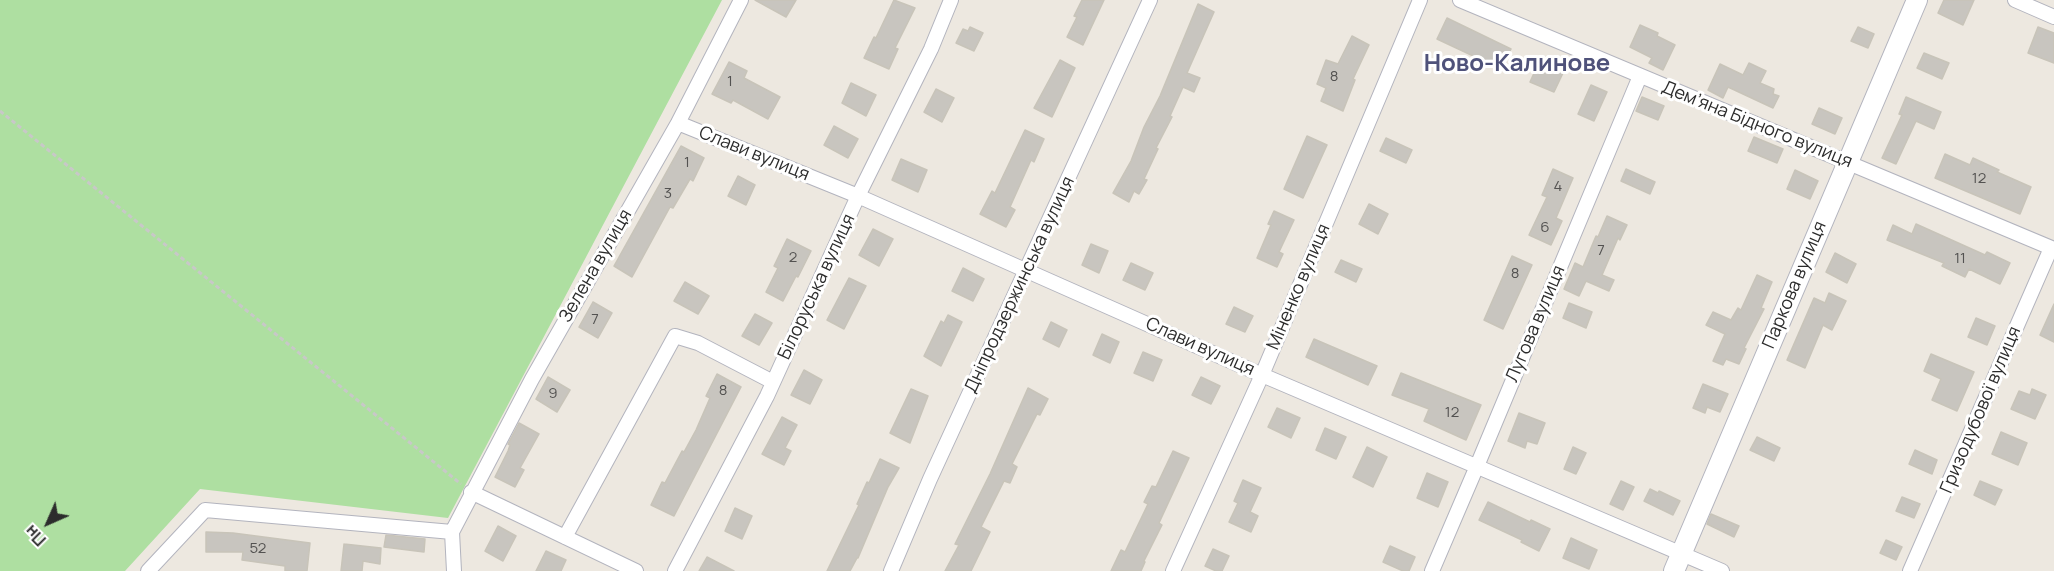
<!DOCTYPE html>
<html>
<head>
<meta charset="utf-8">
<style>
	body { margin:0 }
	#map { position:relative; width:2054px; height:571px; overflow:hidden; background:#ede8e0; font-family:Manrope,sans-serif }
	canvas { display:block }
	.north { position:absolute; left:18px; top:493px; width:60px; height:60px; -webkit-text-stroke:4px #fff; paint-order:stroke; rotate:225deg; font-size:16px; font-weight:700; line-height:24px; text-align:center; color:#2c2c2c }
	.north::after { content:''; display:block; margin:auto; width:21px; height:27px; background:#2c2c2c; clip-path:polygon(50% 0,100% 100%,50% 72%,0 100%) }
</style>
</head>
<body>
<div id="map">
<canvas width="2054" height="571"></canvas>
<div class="north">Пн</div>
</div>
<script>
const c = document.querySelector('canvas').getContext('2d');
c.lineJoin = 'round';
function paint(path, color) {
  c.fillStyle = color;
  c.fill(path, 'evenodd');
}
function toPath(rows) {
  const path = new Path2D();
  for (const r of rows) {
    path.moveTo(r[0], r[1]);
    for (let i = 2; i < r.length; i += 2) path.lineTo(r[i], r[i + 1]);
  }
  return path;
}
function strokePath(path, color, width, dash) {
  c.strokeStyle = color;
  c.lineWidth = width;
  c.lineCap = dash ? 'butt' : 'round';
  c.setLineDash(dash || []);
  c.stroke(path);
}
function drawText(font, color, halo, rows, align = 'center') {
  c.font = font + ' Manrope,sans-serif';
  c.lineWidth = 6;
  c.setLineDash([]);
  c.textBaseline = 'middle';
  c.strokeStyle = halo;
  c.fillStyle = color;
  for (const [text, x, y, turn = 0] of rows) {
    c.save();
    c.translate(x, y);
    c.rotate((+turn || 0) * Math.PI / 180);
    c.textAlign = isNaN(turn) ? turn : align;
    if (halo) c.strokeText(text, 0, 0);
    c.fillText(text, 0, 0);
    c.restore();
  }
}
paint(toPath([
	[0,0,722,0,448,518,200,489,125,571,0,571]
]), '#aedfa1');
const building = toPath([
	[755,0,796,0,786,17,755,0],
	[894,0,915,8,895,48,898,49,889,69,864,58,874,37,876,38,894,0],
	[1082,0,1104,0,1083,45,1067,37,1077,17,1074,16,1082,0],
	[1944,0,1974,0,1963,25,1938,13,1944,0],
	[1198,4,1214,12,1187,73,1200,78,1194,92,1183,87,1170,116,1172,117,1156,148,1158,149,1144,179,1147,180,1139,194,1134,191,1129,202,1113,193,1131,161,1144,127,1160,96,1198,4],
	[1447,18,1511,49,1501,69,1437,39,1447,18],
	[1640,25,1658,33,1657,36,1675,45,1663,70,1649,63,1652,58,1630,47,1640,25],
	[970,27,983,33,974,51,956,43,963,29,968,31,970,27],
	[1858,27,1874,34,1868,48,1851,41,1858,27],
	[2038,27,2054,33,2054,63,2028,53,2038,27],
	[1352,36,1369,45,1353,79,1355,80,1343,111,1321,101,1326,88,1317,84,1326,60,1338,64,1352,36],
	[1924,53,1949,63,1942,79,1917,68,1924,53],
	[1060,60,1075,68,1052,117,1034,108,1060,60],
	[729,62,747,71,744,78,780,97,768,119,733,100,731,103,712,94,729,62],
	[1539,62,1563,73,1554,92,1530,82,1539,62],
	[1749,63,1766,71,1760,83,1774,89,1773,94,1779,96,1773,108,1728,87,1723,98,1708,90,1720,64,1743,75,1749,63],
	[851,83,876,95,866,116,842,103,851,83],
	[1591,85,1607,92,1594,121,1578,114,1591,85],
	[936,89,954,98,942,122,924,112,936,89],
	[1642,97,1664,106,1658,120,1636,111,1642,97],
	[1906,97,1941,112,1934,129,1916,121,1896,164,1882,158,1902,115,1899,114,1906,97],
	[1819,108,1842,118,1835,134,1812,124,1819,108],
	[834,126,858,139,848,158,824,145,834,126],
	[1025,130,1044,139,1034,162,1031,160,1010,207,1015,210,1006,227,980,214,992,191,995,193,1025,130],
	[1307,136,1327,145,1303,198,1284,189,1307,136],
	[1754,137,1783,149,1777,163,1748,151,1754,137],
	[1386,138,1412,150,1406,163,1380,151,1386,138],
	[681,146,704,158,693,181,690,179,673,208,670,207,632,277,614,266,681,146],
	[1945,154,1970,165,1973,158,1999,170,1997,172,2031,187,2020,214,1935,178,1945,154],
	[901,159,927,170,918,192,892,180,901,159],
	[1553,169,1573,178,1556,218,1562,221,1551,245,1529,235,1547,197,1542,195,1553,169],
	[1626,169,1655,182,1650,194,1621,181,1626,169],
	[1795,170,1818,181,1810,199,1787,189,1795,170],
	[738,176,755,185,746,205,728,196,738,176],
	[1369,204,1388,214,1378,234,1359,224,1369,204],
	[1274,211,1294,220,1279,252,1283,254,1277,267,1257,258,1271,225,1268,224,1274,211],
	[1607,216,1627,225,1620,240,1618,238,1602,275,1614,280,1609,291,1586,281,1579,296,1564,289,1575,263,1583,267,1596,236,1598,237,1607,216],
	[1916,224,1985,255,1987,252,2010,263,2000,284,1969,269,1965,277,1942,266,1944,263,1887,240,1893,225,1912,234,1916,224],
	[873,229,893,239,879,266,859,255,873,229],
	[787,239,811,251,798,277,796,276,783,301,766,292,778,268,774,266,787,239],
	[1091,244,1108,251,1099,273,1082,265,1091,244],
	[1835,253,1856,264,1847,283,1826,272,1835,253],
	[1512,256,1532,265,1503,329,1484,320,1512,256],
	[1341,260,1362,269,1356,282,1335,272,1341,260],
	[1131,263,1153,273,1145,290,1123,280,1131,263],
	[963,268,984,279,973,301,952,291,963,268],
	[1757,275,1772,282,1761,308,1764,309,1744,348,1746,349,1739,364,1726,359,1723,365,1713,361,1725,334,1706,325,1713,312,1731,320,1738,308,1741,310,1757,275],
	[849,278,866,286,844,329,827,320,849,278],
	[685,282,709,296,698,314,674,301,685,282],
	[1829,293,1846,301,1832,330,1823,325,1805,368,1787,360,1814,298,1825,303,1829,293],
	[593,302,612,313,598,338,579,327,593,302],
	[1569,303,1592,312,1586,328,1563,318,1569,303],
	[2054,304,2054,342,2040,335,2054,304],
	[1234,307,1253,316,1245,332,1226,324,1234,307],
	[755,314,772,323,759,345,742,336,755,314],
	[948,315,962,322,941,366,924,356,941,321,944,323,948,315],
	[1976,318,1995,326,1987,345,1968,337,1976,318],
	[1051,322,1067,330,1059,347,1043,339,1051,322],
	[1102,334,1119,342,1110,363,1093,355,1102,334],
	[1314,339,1377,366,1368,385,1306,357,1314,339],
	[1143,352,1162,360,1153,381,1134,373,1143,352],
	[1931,354,1974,372,1957,411,1932,400,1941,379,1924,371,1931,354],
	[804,370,822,380,810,404,791,395,804,370],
	[1401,373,1481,405,1466,440,1424,421,1429,409,1392,395,1401,373],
	[717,374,741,387,674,516,651,505,662,482,665,483,682,451,684,452,696,430,710,398,706,396,717,374],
	[548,377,570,390,557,412,536,399,548,377],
	[1201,377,1220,386,1211,404,1192,395,1201,377],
	[1703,384,1728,394,1720,412,1707,407,1705,413,1693,408,1703,384],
	[1028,388,1048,399,1040,415,1037,414,1012,464,1017,467,1010,483,1004,481,981,527,990,532,971,571,945,571,959,545,955,544,990,474,1028,388],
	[911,389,928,396,910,443,890,433,911,389],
	[2032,389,2046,395,2035,419,2011,409,2019,391,2030,395,2032,389],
	[1277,408,1300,418,1291,438,1268,427,1277,408],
	[1519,413,1545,423,1537,444,1527,441,1525,448,1508,441,1519,413],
	[782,417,797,425,785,448,791,451,784,465,762,454,782,417],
	[519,423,539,434,520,468,524,470,515,487,495,477,508,451,510,445,508,444,519,423],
	[1325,428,1346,437,1336,459,1316,450,1325,428],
	[2001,432,2027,443,2018,465,1992,454,2001,432],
	[1757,437,1780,448,1774,461,1750,450,1757,437],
	[1367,447,1387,457,1373,487,1353,477,1367,447],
	[1573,447,1586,453,1576,474,1564,469,1573,447],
	[1915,450,1937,460,1932,474,1909,464,1915,450],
	[1173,451,1189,458,1159,523,1162,525,1144,561,1145,562,1141,571,1111,571,1121,550,1125,552,1148,504,1144,502,1152,486,1156,487,1173,451],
	[880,459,899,468,888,487,858,558,857,558,850,571,827,571,859,505,857,504,867,482,869,483,880,459],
	[1427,473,1448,482,1438,507,1417,498,1427,473],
	[1243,480,1261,488,1250,512,1258,516,1251,532,1229,522,1238,503,1234,501,1243,480],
	[1621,481,1634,487,1623,510,1610,504,1621,481],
	[1980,481,2002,490,1995,505,1974,495,1980,481],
	[1650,489,1658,493,1659,491,1680,501,1673,515,1644,501,1650,489],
	[1902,497,1920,504,1914,518,1896,511,1902,497],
	[1488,502,1530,522,1531,520,1550,529,1539,551,1521,542,1522,540,1479,520,1488,502],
	[735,508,752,516,742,539,725,531,735,508],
	[1711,514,1739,526,1734,537,1707,524,1711,514],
	[498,526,516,536,503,561,485,551,498,526],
	[206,532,233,533,310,543,307,571,285,571,285,566,242,560,243,552,206,552,206,532],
	[386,535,425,539,424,552,384,547,386,535],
	[1571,538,1597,550,1589,569,1563,558,1571,538],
	[1886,540,1902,547,1896,560,1880,553,1886,540],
	[344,544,381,548,380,564,363,561,362,571,341,571,344,544],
	[1390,546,1415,557,1409,571,1403,571,1383,562,1390,546],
	[1213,549,1229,556,1222,571,1216,571,1205,566,1213,549],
	[546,551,566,560,561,571,536,571,546,551],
	[707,557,734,571,699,571,707,557]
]);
paint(building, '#c8c5bf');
strokePath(building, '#c8c4b9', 1.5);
const street = toPath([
	[1460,0,2054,249],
	[2015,0,2054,17],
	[678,123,858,196,1262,375,1722,571],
	[471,492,636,571],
	[452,532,454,571],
	[565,537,675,336,698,343,773,382],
	[148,571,205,510,452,532,532,379,678,123,741,0],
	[675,571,767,396,858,196,931,49,951,0],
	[891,571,930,479,1150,0],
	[1173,571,1262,375,1420,0],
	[1432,571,1477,466,1640,76],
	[1910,571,2051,248]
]);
const secondary = toPath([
	[1674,571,1917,0]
]);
strokePath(street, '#b3b4be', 16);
strokePath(secondary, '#b3b4be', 22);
strokePath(toPath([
	[0,111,461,484]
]), '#c8c8c8', 3, [4.5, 3]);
strokePath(street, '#fff', 14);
strokePath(secondary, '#fff', 20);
drawText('15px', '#535251', null, [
	["8",1334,77],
	["1",730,82],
	["1",687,163],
	["12",1979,179],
	["4",1558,187],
	["3",668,194],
	["6",1545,228],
	["7",1601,251],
	["2",793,258],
	["11",1960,259],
	["8",1515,274],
	["7",595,320],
	["8",723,391],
	["9",553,394],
	["12",1452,413],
	["52",258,549]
]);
drawText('18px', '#2c2c2c', '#fff', [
	["Дем’яна Бідного вулиця",1757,125,22],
	["Слави вулиця",754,154,22],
	["Зелена вулиця",596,266,-60],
	["Дніпродзержинська вулиця",1020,285,-65],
	["Паркова вулиця",1795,285,-67],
	["Білоруська вулиця",817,287,-65],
	["Міненко вулиця",1299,287,-67],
	["Лугова вулиця",1536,324,-67],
	["Слави вулиця",1200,347,24],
	["Гризодубової вулиця",1981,410,-67]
]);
drawText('bold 24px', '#4f527a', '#fff', [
	["Ново-Калинове",1517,64]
]);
</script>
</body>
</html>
